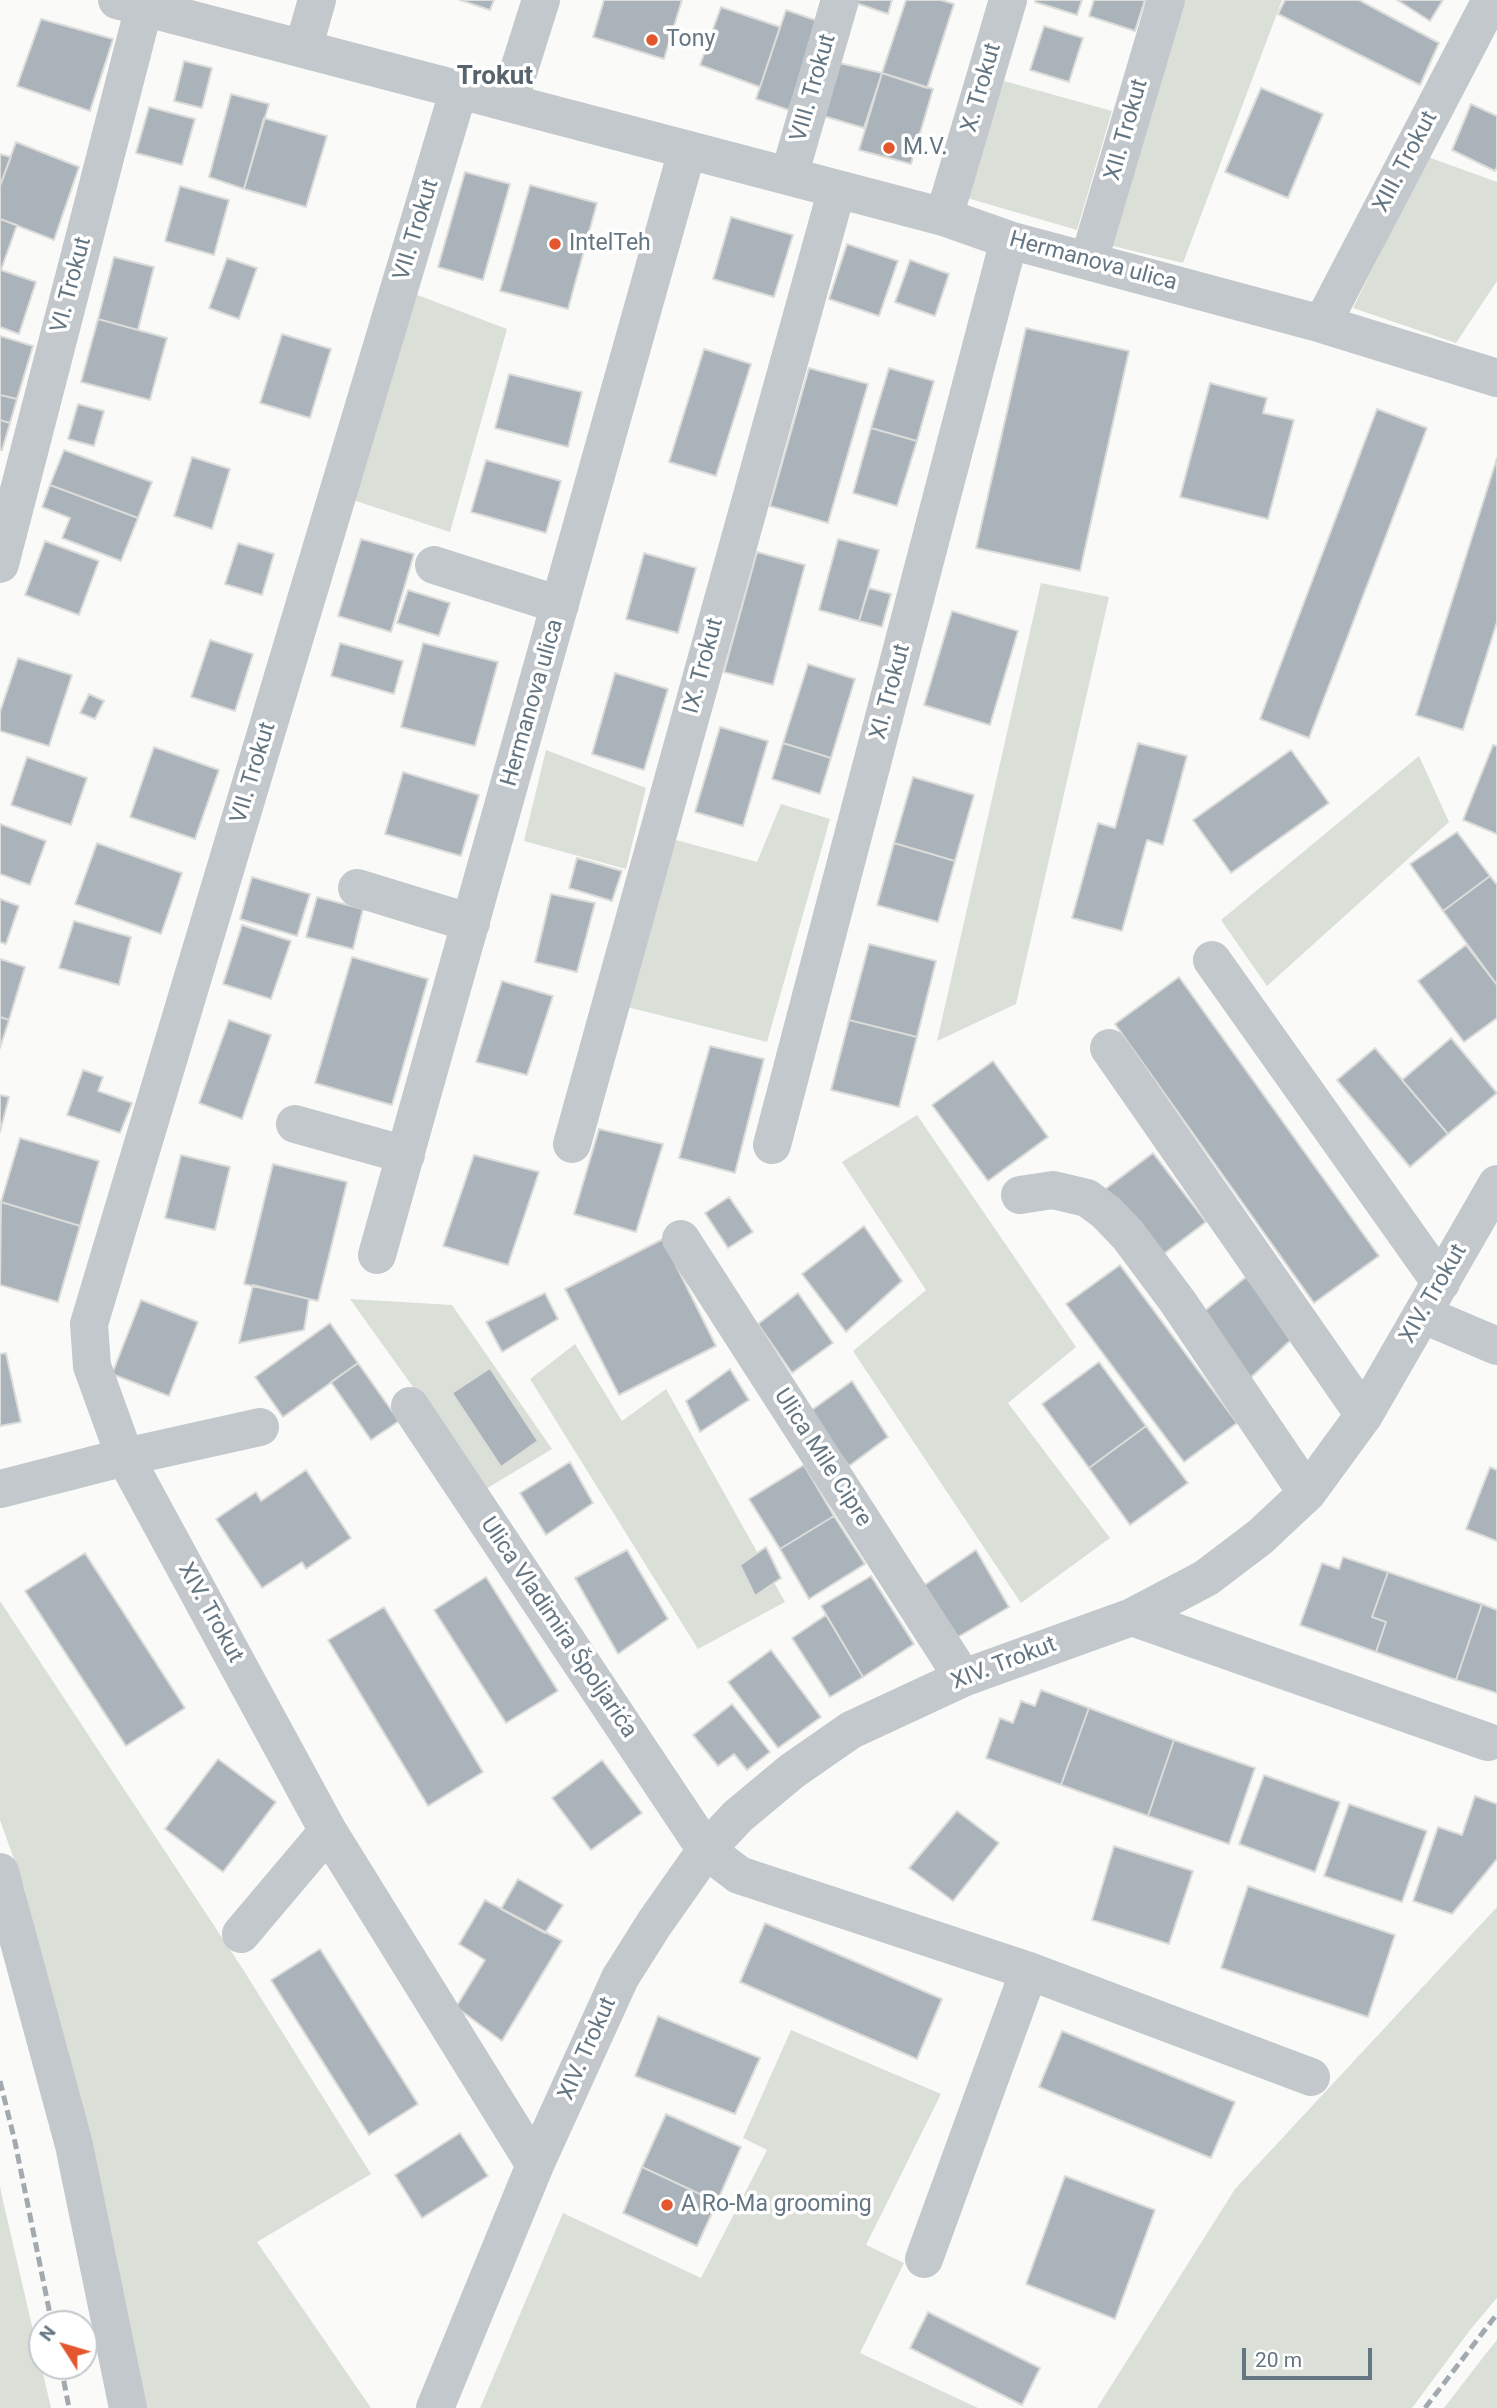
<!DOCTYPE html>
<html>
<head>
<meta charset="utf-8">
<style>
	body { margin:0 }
	#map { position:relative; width:1497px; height:2408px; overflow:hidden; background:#fafaf8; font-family:Roboto,sans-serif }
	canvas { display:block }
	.north { position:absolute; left:28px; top:2310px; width:70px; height:70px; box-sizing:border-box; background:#fff; border:2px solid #c1c8cd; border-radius:50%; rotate:307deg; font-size:19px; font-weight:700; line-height:28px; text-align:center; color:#657683 }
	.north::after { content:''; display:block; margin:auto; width:24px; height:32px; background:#e4572e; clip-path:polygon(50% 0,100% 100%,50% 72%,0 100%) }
	.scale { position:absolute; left:1242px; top:2348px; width:130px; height:32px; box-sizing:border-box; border:4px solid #657683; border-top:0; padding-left:9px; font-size:21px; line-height:24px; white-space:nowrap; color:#657683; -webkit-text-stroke:5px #fff; paint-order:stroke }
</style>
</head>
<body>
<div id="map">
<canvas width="1497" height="2408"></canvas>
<div class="north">N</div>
<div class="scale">20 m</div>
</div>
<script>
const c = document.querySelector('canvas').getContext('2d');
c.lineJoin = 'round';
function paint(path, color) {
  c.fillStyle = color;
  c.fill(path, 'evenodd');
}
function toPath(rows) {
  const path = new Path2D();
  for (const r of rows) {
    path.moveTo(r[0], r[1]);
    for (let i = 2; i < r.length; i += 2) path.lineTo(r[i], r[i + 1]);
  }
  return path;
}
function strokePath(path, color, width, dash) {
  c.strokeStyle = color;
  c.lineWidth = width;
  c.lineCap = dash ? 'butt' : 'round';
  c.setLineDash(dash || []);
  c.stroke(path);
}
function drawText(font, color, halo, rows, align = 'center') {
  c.font = font + ' Roboto,sans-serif';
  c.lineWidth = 7;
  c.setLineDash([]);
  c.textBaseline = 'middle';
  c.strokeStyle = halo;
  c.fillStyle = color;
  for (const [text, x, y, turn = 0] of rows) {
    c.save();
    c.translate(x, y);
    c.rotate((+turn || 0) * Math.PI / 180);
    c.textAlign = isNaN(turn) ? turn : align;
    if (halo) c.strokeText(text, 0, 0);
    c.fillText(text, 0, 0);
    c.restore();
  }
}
paint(toPath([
	[1183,0,1282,0,1183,263,1109,245],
	[1004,81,1112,111,1077,230,967,198],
	[1428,157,1497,182,1497,281,1456,343,1353,308],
	[412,293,507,329,450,532,350,499],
	[1041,583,1109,597,1016,1004,937,1041],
	[546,750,646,788,626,869,524,841],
	[1419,756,1449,822,1267,986,1221,920],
	[781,804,830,819,767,1042,623,1006,676,840,757,862],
	[917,1115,1076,1347,1008,1403,1110,1538,1021,1603,853,1351,926,1290,842,1162],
	[350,1299,452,1305,552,1449,486,1489],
	[575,1344,622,1421,666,1389,785,1602,698,1649,530,1379],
	[0,1601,244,1971,371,2174,257,2242,371,2408,147,2408,134,2363,25,1890,0,1820],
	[1497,1907,1497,2298,1470,2330,1412,2408,1097,2408,1235,2189],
	[791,2030,941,2094,866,2245,904,2263,860,2353,978,2408,480,2408,563,2213,701,2278,767,2150,743,2138],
	[0,2186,3,2201,51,2408,0,2408],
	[1497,2340,1497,2408,1444,2408,1488,2351]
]), '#dadfd7');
const building = toPath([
	[460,0,494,0,490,10,460,0],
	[604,0,682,0,664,59,593,37,604,0],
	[857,0,892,0,888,14,856,3,857,0],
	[906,0,941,0,954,4,927,88,882,73,906,0],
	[1036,0,1082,0,1077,15,1035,2,1036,0],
	[1094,0,1145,0,1135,31,1089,16,1094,0],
	[1285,0,1359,0,1439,43,1420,85,1278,14,1285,0],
	[1397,0,1443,0,1430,21,1397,0],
	[721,7,780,27,760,87,700,65,721,7],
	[786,10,818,21,789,110,756,99,786,10],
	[41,19,113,39,90,111,17,86,41,19],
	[1044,26,1083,38,1069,82,1030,70,1044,26],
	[184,61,212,68,202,108,174,101,184,61],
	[835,62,882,73,864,128,820,115,835,62],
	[882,73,933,89,911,164,859,150,882,73],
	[1261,88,1323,114,1288,198,1225,172,1261,88],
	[231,94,269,104,244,189,209,177,231,94],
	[1471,104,1497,116,1497,167,1495,171,1452,150,1471,104],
	[149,107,195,119,182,165,136,153,149,107],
	[264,118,327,136,306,207,244,189,264,118],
	[16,142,79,167,54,240,0,219,0,186,16,142],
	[0,154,11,157,0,186,0,154],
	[465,172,510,184,483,280,438,267,465,172],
	[530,185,597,203,568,309,500,291,530,185],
	[180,186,229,200,214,255,165,241,180,186],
	[731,217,793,235,774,297,713,279,731,217],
	[0,219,17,225,1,270,36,282,19,334,0,327,0,219],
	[847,244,898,261,879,316,829,299,847,244],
	[114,257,154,267,138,330,98,319,114,257],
	[227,258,257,268,239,319,209,308,227,258],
	[910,260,949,274,935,316,895,302,910,260],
	[98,319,167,338,150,400,81,382,98,319],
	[1026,328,1129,351,1080,571,976,548,1026,328],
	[282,334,331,349,310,418,260,403,282,334],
	[0,336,33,346,17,399,0,395,0,336],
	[704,349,751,364,716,476,669,462,704,349],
	[809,368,868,384,828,523,770,506,809,368],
	[889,368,934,381,917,441,871,428,889,368],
	[509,374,582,392,568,447,495,428,509,374],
	[1210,383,1267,398,1263,413,1294,420,1268,519,1180,497,1210,383],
	[0,395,17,399,10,423,0,420,0,395],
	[78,404,104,411,94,446,68,439,78,404],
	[1377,409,1427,428,1309,738,1260,719,1377,409],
	[0,420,10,423,2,450,0,450,0,420],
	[871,428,917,441,897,506,853,493,871,428],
	[64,450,152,482,138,518,50,485,64,450],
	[192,457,230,469,212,529,174,516,192,457],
	[1497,458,1497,622,1463,730,1416,715,1497,458],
	[486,460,561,481,546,533,471,512,486,460],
	[50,485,138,518,121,561,62,538,70,518,42,507,50,485],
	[361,539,414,554,391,632,338,616,361,539],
	[838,539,879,550,859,621,819,610,838,539],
	[45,541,99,561,79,615,25,595,45,541],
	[238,543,274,554,262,595,225,584,238,543],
	[757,552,805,565,773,685,724,672,757,552],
	[644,553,696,568,678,633,626,619,644,553],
	[869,588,891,594,882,627,859,621,869,588],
	[408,590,450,603,439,636,397,623,408,590],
	[952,611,1018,631,990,725,924,705,952,611],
	[210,640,253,654,235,711,191,697,210,640],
	[340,643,403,661,394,694,331,676,340,643],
	[423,643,498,662,475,746,401,727,423,643],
	[18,658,72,675,49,746,0,731,0,712,18,658],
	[808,664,855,679,831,758,783,743,808,664],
	[615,673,668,689,644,770,592,754,615,673],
	[89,694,104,701,95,719,80,713,89,694],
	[720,727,768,741,743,826,695,812,720,727],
	[783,743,831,758,820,794,772,779,783,743],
	[1138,743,1187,756,1163,845,1147,840,1122,931,1072,918,1098,823,1115,828,1138,743],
	[1493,745,1497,746,1497,834,1463,820,1493,745],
	[154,747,219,770,195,839,130,817,154,747],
	[1291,750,1329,803,1231,873,1193,820,1291,750],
	[27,757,87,778,71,825,11,805,27,757],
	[403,772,479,795,461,856,385,834,403,772],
	[913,777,974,795,955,861,894,843,913,777],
	[0,824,46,841,30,885,0,874,0,824],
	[1457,832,1490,876,1443,911,1410,864,1457,832],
	[97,843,182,873,161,934,75,904,97,843],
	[894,843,955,861,938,922,877,905,894,843],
	[577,858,622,871,612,901,569,888,577,858],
	[1490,876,1497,885,1497,985,1443,911,1490,876],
	[252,877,310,894,297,936,240,919,252,877],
	[551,894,595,903,577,972,535,962,551,894],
	[317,897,363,909,353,949,306,937,317,897],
	[0,899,19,906,6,944,0,942,0,899],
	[74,921,131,937,119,985,59,968,74,921],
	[242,925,291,941,271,999,223,984,242,925],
	[869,944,936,961,917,1037,849,1020,869,944],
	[1466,945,1497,985,1497,1018,1464,1042,1418,981,1466,945],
	[352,957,428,979,392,1105,315,1083,352,957],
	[0,959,25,967,9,1020,0,1017,0,959],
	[1179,977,1379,1256,1314,1303,1115,1024,1179,977],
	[502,981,553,996,527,1075,476,1062,502,981],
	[0,1017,9,1020,0,1048,0,1017],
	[229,1020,271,1035,242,1119,199,1103,229,1020],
	[849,1020,917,1037,899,1107,831,1090,849,1020],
	[1451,1038,1497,1093,1448,1134,1402,1080,1451,1038],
	[710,1046,764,1059,735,1173,679,1158,710,1046],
	[1375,1048,1448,1134,1410,1167,1337,1080,1375,1048],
	[993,1061,1048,1137,988,1181,932,1105,993,1061],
	[83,1070,103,1077,98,1091,132,1103,120,1133,67,1115,83,1070],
	[0,1095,9,1097,0,1132,0,1095],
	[599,1129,663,1144,636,1232,574,1214,599,1129],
	[20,1138,99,1161,80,1226,1,1202,20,1138],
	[1153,1153,1206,1222,1153,1262,1100,1193,1153,1153],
	[181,1155,230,1167,215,1230,165,1218,181,1155],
	[474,1155,539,1172,508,1265,443,1246,474,1155],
	[273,1164,347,1182,318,1301,244,1284,273,1164],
	[729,1197,753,1232,728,1248,705,1213,729,1197],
	[1,1202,80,1226,58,1302,0,1285,1,1202],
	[864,1226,902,1281,846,1332,802,1274,864,1226],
	[663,1239,716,1346,619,1395,565,1289,663,1239],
	[1120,1265,1237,1423,1184,1462,1066,1304,1120,1265],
	[1246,1277,1294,1337,1245,1383,1196,1318,1246,1277],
	[253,1285,309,1299,304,1330,239,1343,253,1285],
	[545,1293,558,1319,502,1352,486,1322,545,1293],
	[798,1293,833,1343,792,1373,758,1324,798,1293],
	[141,1300,198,1322,169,1396,112,1374,141,1300],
	[330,1323,358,1363,283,1417,255,1377,330,1323],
	[6,1353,21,1422,0,1426,0,1354,6,1353],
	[1099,1362,1146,1426,1089,1468,1042,1404,1099,1362],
	[358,1363,399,1421,371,1440,331,1382,358,1363],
	[490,1368,538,1441,501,1467,452,1393,490,1368],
	[730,1369,749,1400,700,1432,686,1401,730,1369],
	[852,1381,888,1437,849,1466,809,1412,852,1381],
	[1146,1426,1188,1483,1130,1525,1089,1468,1146,1426],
	[570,1462,593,1503,546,1535,520,1493,570,1462],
	[804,1465,834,1516,780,1549,749,1499,804,1465],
	[1490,1467,1497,1470,1497,1541,1466,1529,1490,1467],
	[306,1470,351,1538,306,1569,302,1562,262,1588,216,1519,256,1492,261,1501,306,1470],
	[834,1516,865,1564,809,1599,780,1549,834,1516],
	[766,1547,781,1578,755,1596,740,1565,766,1547],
	[627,1550,668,1619,618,1654,575,1578,627,1550],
	[976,1550,1009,1607,958,1637,923,1586,976,1550],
	[85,1553,185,1708,126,1746,25,1591,85,1553],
	[1343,1557,1388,1572,1372,1617,1386,1622,1376,1652,1300,1625,1322,1563,1339,1569,1343,1557],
	[1388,1572,1482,1604,1456,1680,1376,1652,1386,1622,1372,1617,1388,1572],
	[871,1576,914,1644,863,1677,821,1606,871,1576],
	[486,1577,558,1691,506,1723,434,1610,486,1577],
	[1482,1604,1497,1610,1497,1693,1456,1680,1482,1604],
	[384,1607,483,1772,428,1806,328,1640,384,1607],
	[826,1615,863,1677,830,1697,792,1638,826,1615],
	[771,1650,821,1717,778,1748,728,1682,771,1650],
	[1041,1690,1089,1708,1061,1785,986,1758,1000,1718,1013,1723,1021,1701,1035,1706,1041,1690],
	[732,1704,770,1752,747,1770,734,1754,718,1766,693,1735,732,1704],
	[1089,1708,1174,1740,1148,1816,1061,1785,1089,1708],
	[1174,1740,1255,1768,1229,1844,1148,1816,1174,1740],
	[218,1759,276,1802,223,1872,165,1829,218,1759],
	[602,1760,642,1813,591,1850,552,1798,602,1760],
	[1264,1775,1340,1802,1315,1872,1239,1844,1264,1775],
	[1475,1796,1497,1804,1497,1859,1452,1914,1413,1901,1438,1827,1462,1835,1475,1796],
	[1349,1804,1427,1831,1402,1902,1324,1876,1349,1804],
	[957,1811,999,1843,953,1901,909,1868,957,1811],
	[1114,1846,1193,1871,1169,1944,1092,1920,1114,1846],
	[518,1879,563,1905,545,1933,501,1909,518,1879],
	[1248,1886,1395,1935,1368,2017,1221,1968,1248,1886],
	[485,1900,562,1941,502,2041,456,2007,485,1960,459,1944,485,1900],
	[765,1923,942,1999,917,2059,740,1982,765,1923],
	[320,1949,418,2104,369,2135,271,1980,320,1949],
	[658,2016,760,2058,735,2114,635,2076,658,2016],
	[1062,2031,1235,2102,1211,2158,1039,2087,1062,2031],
	[666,2114,741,2147,717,2202,642,2167,666,2114],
	[460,2133,488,2176,422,2218,395,2175,460,2133],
	[642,2167,717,2202,697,2246,623,2213,642,2167],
	[1065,2176,1155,2210,1115,2319,1026,2284,1065,2176],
	[928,2312,1040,2368,1022,2405,910,2348,928,2312]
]);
paint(building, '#aab3b9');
strokePath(building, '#dcdcda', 2);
strokePath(toPath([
	[117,0,944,217,1009,240,1322,324,1497,378],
	[303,49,317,0],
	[459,89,89,1324,92,1366,125,1457,328,1831,535,2165],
	[509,101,541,0],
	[789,176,840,0],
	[944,217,1008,0],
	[1089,260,1166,0],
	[1322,324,1491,0],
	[0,564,144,7],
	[434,565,560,605],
	[357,888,471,923],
	[1212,960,1441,1283],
	[1109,1048,1364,1415],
	[295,1124,406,1155],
	[572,1144,837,189],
	[772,1145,1009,240],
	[1020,1195,1053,1190,1087,1198,1106,1212,1128,1235,1178,1302,1307,1493],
	[681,1239,963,1678],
	[377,1255,687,151],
	[1424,1315,1497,1346],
	[410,1406,706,1850,739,1875,1029,1971,1311,2077],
	[0,1489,125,1457,260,1427],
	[1132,1617,1488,1742],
	[0,1872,74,2145,128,2408],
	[241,1934,328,1831],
	[924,2259,1029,1971],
	[435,2408,535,2165,620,1978,654,1924,706,1850,738,1816,792,1771,851,1730,963,1678,1132,1617,1206,1578,1260,1537,1307,1493,1364,1415,1497,1184]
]), '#c3c8cc', 38);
strokePath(toPath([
	[0,2081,15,2142,52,2324],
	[61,2366,69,2408],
	[1425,2408,1497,2314]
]), '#a2aab0', 5, [10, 5]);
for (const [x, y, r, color] of [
	[652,40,7,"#e4572e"],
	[889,148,7,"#e4572e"],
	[555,244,7,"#e4572e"],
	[667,2205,7,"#e4572e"]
]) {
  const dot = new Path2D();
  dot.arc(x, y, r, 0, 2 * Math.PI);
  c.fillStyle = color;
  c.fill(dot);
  strokePath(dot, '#fff', 2.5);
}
drawText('23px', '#657683', '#fff', [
	["Tony",666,40],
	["M.V.",903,148],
	["IntelTeh",569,244],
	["A Ro-Ma grooming",681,2205]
], 'left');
drawText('23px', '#657683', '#fff', [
	["VIII. Trokut",814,88,-74],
	["X. Trokut",982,88,-74],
	["XII. Trokut",1127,130,-74],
	["XIII. Trokut",1406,162,-62],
	["VII. Trokut",417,230,-73],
	["Hermanova ulica",1093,262,15],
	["VI. Trokut",72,285,-75],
	["IX. Trokut",704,666,-75],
	["XI. Trokut",891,692,-75],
	["Hermanova ulica",533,703,-74],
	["VII. Trokut",254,773,-73],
	["XIV. Trokut",1434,1294,-60],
	["Ulica Mile Cipre",822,1458,57],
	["XIV. Trokut",210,1613,61],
	["Ulica Vladimira Špoljarića",558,1628,56],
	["XIV. Trokut",1004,1664,-21],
	["XIV. Trokut",588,2049,-66]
]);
drawText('bold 26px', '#57646e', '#fff', [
	["Trokut",495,77]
]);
</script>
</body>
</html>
